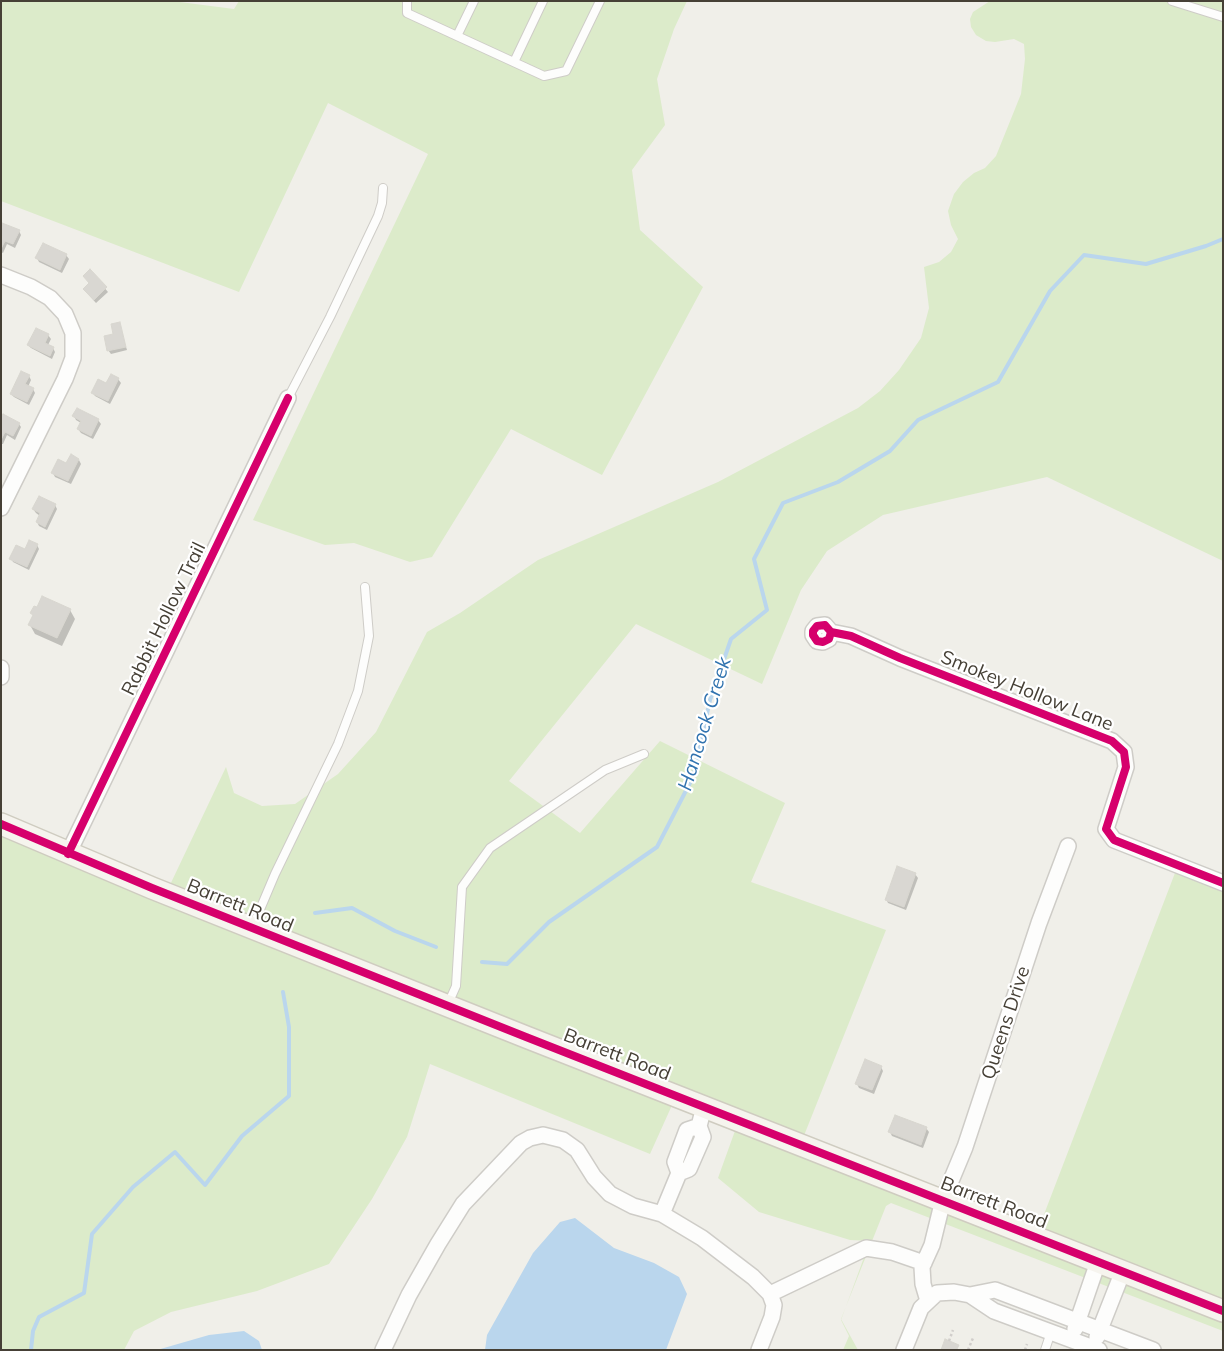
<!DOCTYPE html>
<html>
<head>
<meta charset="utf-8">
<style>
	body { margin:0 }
	#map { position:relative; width:1224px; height:1351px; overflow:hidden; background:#f0efe9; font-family:Mulish,sans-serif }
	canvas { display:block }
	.frame { position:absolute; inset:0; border:2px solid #464036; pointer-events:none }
</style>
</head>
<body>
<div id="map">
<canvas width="1224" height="1351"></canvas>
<div class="frame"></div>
</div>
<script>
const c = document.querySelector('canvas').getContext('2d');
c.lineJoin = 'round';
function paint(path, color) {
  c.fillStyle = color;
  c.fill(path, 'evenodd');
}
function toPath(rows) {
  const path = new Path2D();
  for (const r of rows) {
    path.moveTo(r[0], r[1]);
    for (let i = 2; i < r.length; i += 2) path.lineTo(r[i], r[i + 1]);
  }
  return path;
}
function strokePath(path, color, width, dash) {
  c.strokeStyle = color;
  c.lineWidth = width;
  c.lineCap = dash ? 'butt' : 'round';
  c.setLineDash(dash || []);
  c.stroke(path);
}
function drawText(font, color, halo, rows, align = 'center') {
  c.font = font + ' Mulish,sans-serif';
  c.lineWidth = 4.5;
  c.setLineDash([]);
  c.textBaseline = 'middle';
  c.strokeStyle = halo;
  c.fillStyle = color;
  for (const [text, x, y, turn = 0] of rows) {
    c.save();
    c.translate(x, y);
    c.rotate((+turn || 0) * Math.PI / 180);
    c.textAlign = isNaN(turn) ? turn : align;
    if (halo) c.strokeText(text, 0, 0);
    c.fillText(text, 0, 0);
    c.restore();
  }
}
paint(toPath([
	[1,1,172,1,234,9,239,1,687,1,674,29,657,79,665,125,632,170,640,230,703,287,602,475,511,429,432,557,410,562,354,543,325,545,253,520,428,154,328,103,239,292,1,201],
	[990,1,1223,1,1223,561,1047,477,883,515,827,551,801,590,762,684,636,624,509,781,580,833,660,741,785,803,751,882,886,930,803,1138,169,887,226,767,234,793,262,806,295,804,338,774,376,732,427,632,460,613,538,560,718,482,858,408,880,391,899,370,921,338,929,308,924,267,939,262,951,252,958,239,951,225,948,211,954,194,963,182,974,173,985,168,996,156,1021,94,1025,59,1024,44,1014,39,995,42,986,41,976,35,971,27,970,19,973,12],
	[1,832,1223,1318,1223,1331,891,1203,886,1206,841,1319,858,1350,843,1350,849,1336,841,1320,870,1241,850,1240,759,1212,718,1178,736,1128,673,1103,650,1154,430,1064,407,1137,372,1199,329,1264,257,1291,171,1312,134,1331,124,1350,1,1350],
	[1175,873,1223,892,1223,1303,1038,1230]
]), '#dcebca');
paint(toPath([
	[575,1218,614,1248,654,1263,679,1277,687,1294,666,1350,485,1350,487,1335,533,1253,560,1222],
	[244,1331,259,1341,262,1350,157,1350,209,1335]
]), '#bad6ed');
paint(toPath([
	[3,224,19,231,21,235,15,248,7,244,3,253,1,252,1,228],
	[44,244,66,255,69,259,62,273,39,262,37,258],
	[90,271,108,292,96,303,84,290,90,284],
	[119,324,127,350,111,354,108,350],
	[48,335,51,339,48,345,53,348,55,352,52,359,31,348,28,345],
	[29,376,31,380,28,387,33,389,35,393,29,405,14,397,11,394],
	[111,376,118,379,121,383,110,404,95,396,93,393,107,385],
	[74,416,98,420,101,424,93,439,81,433,78,429,81,423,76,420],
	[1,420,19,424,21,427,15,440,7,435,3,444,1,444],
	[79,460,81,464,71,484,55,477,53,473],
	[55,505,57,509,47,530,39,526,37,522,40,516,36,513,33,509],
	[37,545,39,549,29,570,13,562,11,558],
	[70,610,75,619,62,646,35,634,30,625,34,617,32,613],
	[915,874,918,878,906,910,888,903,886,899],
	[881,1067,883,1071,874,1094,859,1088,857,1084],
	[926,1128,929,1132,923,1148,892,1136,890,1132]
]), '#0003');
strokePath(toPath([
	[315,913,352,908,395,931,436,947],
	[482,962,507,964,549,922,657,847,693,777,710,700,731,639,767,610,754,559,783,503,838,482,890,451,918,420,998,382,1050,291,1084,255,1146,264,1206,246,1223,239],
	[31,1350,33,1331,39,1317,84,1293,92,1234,133,1187,175,1152,205,1185,242,1136,289,1096,289,1027,283,992]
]), '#bad6ed', 4);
const building = toPath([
	[2,223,20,230,13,244,5,241,1,249,2,223],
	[43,243,67,254,60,270,35,258,43,243],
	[90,269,107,287,94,300,83,289,89,283,83,276,90,269],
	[120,322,126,347,107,351,104,336,113,334,111,324,120,322],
	[36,328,49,334,45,343,54,347,50,356,27,345,36,328],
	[21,371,30,375,25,384,34,388,27,402,10,394,21,371],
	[111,374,119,378,108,401,91,393,98,379,106,383,111,374],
	[77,408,99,419,91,436,77,429,81,421,72,416,77,408],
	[3,414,20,423,13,436,5,432,1,440,1,417,3,414],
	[71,454,79,459,68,481,51,473,58,459,66,463,71,454],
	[39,496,56,504,45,527,36,522,40,513,32,509,39,496],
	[29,540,38,544,27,567,9,559,16,545,25,549,29,540],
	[42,596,71,609,57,638,28,625,33,615,30,613,34,606,37,607,42,596],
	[897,866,916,873,904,907,885,900,897,866],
	[865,1059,882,1066,872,1090,855,1084,865,1059],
	[895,1115,927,1127,921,1145,888,1132,895,1115],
	[945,1339,959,1345,957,1349,960,1350,941,1350,945,1339]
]);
paint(building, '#d9d7d2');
strokePath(building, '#d8d6cf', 1);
const lane = toPath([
	[407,1,407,13,544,76,566,71,600,1],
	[1172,1,1223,17],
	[457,36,474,1],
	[514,62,543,1],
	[288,398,330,317,378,216,382,203,383,188],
	[253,926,275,874,338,744,358,691,369,636,365,587],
	[448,1004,456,986,462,887,490,848,605,770,644,754],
	[1045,1350,1051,1332]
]);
const street = toPath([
	[1,275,31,287,50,298,65,314,73,333,73,358,65,379,1,508],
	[831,632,829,639,823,642,817,641,813,635,813,631,817,626,825,625,831,632,851,636,900,658,1112,741,1124,752,1126,767,1106,829,1114,840,1223,883],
	[1,668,1,677],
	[68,854,288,398],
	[699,1126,687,1130,675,1162,679,1173,689,1169,703,1137,699,1126,704,1107],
	[679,1173,662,1214,702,1238,753,1277,770,1294,774,1305,772,1317,759,1350],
	[770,1294,866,1248,892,1252,924,1263],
	[970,1295,994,1311,1099,1350],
	[928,1301,923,1284,922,1267,932,1245,943,1200,965,1147,1039,923,1068,846],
	[1075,1329,1098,1262],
	[1097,1337,1123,1271],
	[383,1350,409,1295,438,1244,463,1204,521,1143,530,1138,543,1135,563,1140,577,1150,594,1177,610,1194,633,1206,662,1214],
	[904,1350,921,1308,937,1293,954,1292,970,1295,995,1290,1153,1350]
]);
const secondary = toPath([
	[1,824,152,888,526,1037,1223,1311]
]);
strokePath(lane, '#ceccc7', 10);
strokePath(street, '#ceccc7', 18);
strokePath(secondary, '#cfccc0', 24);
strokePath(toPath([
	[949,1341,953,1330],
	[968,1350,973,1338],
	[1025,1350,1027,1344]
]), '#d1cecb', 2.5, [2.5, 2.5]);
strokePath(lane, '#fdfdfc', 8);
strokePath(street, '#fdfdfc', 15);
strokePath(secondary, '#f6f4ee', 21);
strokePath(toPath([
	[831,632,829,639,823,642,817,641,813,635,813,631,817,626,825,625,831,632,851,636,900,658,1112,741,1124,752,1126,767,1106,829,1114,840,1223,883],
	[1,824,152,888,526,1037,1223,1311],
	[68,854,288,398]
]), '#d6006c', 8);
drawText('19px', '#464036', '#fff', [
	["Rabbit Hollow Trail",164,619,-64],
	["Smokey Hollow Lane",1027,691,22],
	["Barrett Road",240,906,22],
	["Queens Drive",1006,1023,-72],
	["Barrett Road",617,1055,21],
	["Barrett Road",994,1203,21]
]);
drawText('italic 20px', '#3173af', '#fff', [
	["Hancock Creek",705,724,-73]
]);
</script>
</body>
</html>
